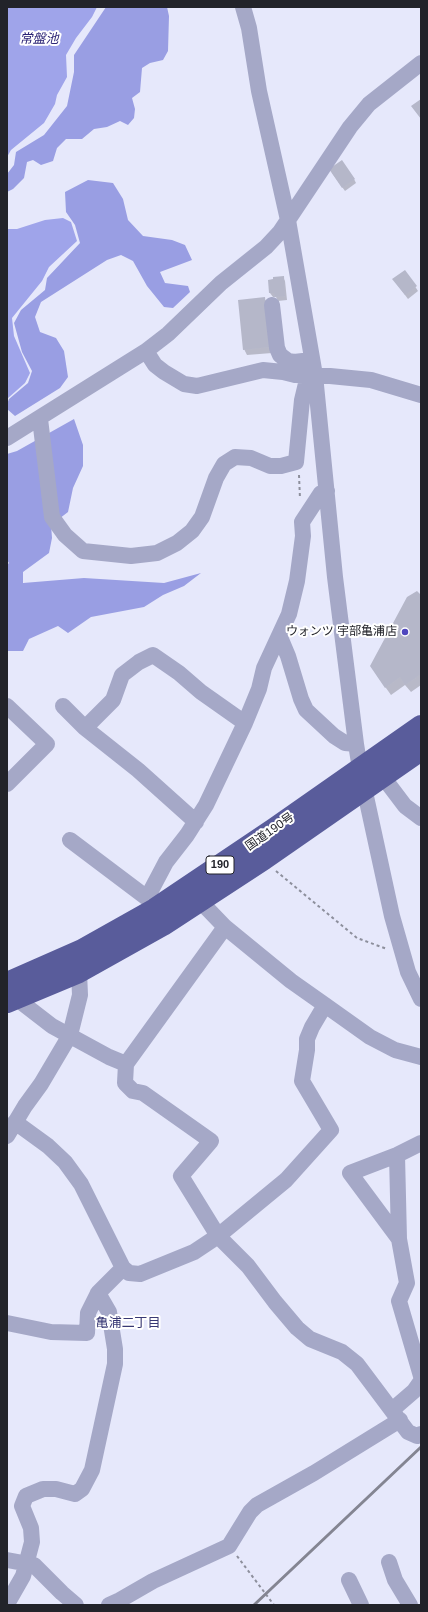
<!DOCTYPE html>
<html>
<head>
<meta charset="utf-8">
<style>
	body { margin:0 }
	#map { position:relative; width:428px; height:1612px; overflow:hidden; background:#e6e8fb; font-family:Helvetica,sans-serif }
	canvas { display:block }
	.frame { position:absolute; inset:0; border:8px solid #22232a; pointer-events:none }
</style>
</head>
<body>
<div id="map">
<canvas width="428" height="1612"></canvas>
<div class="frame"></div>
</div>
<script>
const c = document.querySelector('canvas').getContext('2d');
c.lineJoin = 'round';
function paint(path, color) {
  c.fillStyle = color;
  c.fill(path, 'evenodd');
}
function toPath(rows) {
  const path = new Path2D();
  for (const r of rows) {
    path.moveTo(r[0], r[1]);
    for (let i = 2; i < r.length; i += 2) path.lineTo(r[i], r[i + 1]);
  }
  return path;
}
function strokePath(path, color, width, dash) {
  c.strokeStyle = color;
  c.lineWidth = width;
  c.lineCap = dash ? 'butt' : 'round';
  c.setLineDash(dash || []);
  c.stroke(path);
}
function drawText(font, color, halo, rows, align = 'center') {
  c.font = font + ' Helvetica,"Noto Sans JP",sans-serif';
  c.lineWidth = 4;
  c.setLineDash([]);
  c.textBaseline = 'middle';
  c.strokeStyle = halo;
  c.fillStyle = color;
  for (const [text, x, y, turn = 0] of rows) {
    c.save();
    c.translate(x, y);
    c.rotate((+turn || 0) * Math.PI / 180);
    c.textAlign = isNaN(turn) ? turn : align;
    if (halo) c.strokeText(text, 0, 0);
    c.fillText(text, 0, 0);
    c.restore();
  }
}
paint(toPath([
	[106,7,167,7,169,16,168,51,163,60,150,63,142,68,140,92,132,98,135,109,134,118,128,125,120,121,107,127,94,129,82,139,66,139,57,148,53,161,41,165,33,160,27,162,24,178,13,189,7,192,7,174,14,165,16,152,44,135,67,106,74,72,74,55],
	[88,180,113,183,123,199,128,220,143,236,172,240,185,245,192,260,160,272,165,283,188,286,190,292,173,308,164,307,147,286,133,261,121,255,107,260,41,302,35,317,40,332,56,338,64,351,68,377,60,388,15,416,7,409,7,404,9,399,28,383,32,371,22,352,14,323,21,310,45,290,47,278,80,243,75,225,66,212,65,192],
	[74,419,83,445,83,466,73,488,68,512,51,525,52,538,49,553,23,572,23,583,84,578,164,583,201,573,184,586,163,595,144,607,91,617,68,633,58,626,29,639,23,651,7,651,7,565,9,563,7,560,7,454,17,451]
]), '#999ee3');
paint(toPath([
	[7,7,97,7,92,17,76,38,66,55,67,77,57,95,55,104,44,123,11,150,7,157],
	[63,218,71,222,77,241,49,267,42,281,12,318,14,336,30,373,25,383,7,399,7,229,17,229,45,220]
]), '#9fa4ea');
paint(toPath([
	[332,173,354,179,356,183,345,191],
	[405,271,418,291,408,299,396,283],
	[283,277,285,281,287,300,278,301,276,297,273,297,270,293],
	[264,298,268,304,272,353,247,355,244,349],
	[421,596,421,685,411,692,405,685,391,695,376,674]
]), '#0003');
paint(toPath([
	[421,99,421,119,411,106],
	[342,160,355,179,342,188,329,169],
	[405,270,417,286,405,295,392,279],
	[284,276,285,296,275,297,274,293,269,293,268,280,273,279,273,277],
	[265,297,269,347,243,350,238,300],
	[417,591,421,595,421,674,405,685,400,677,385,688,370,666,407,597]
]), '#b5b7c9');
strokePath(toPath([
	[299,475,300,499],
	[276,871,357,938,387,949],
	[237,1556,274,1605]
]), '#8d8f9c', 2, [3, 3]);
strokePath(toPath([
	[243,7,249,28,259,91,288,220,315,375,335,577,356,744,360,769,392,916,408,972,421,999],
	[272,305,277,348,280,355,288,361,294,362,312,360],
	[146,351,155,365,164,372,184,384,197,386,263,370,283,372,295,375,330,376,371,380,421,395],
	[40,419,52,517,65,535,83,551,131,556,157,553,177,543,192,531,202,517,216,478,224,464,235,457,251,458,270,466,281,466,296,462,302,400,308,375],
	[7,438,146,351,168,334,221,283,266,247,280,232,350,127,369,104,421,63],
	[280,637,288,656,301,699,306,710,334,736,345,743,356,744],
	[7,706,47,744,7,784],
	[63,706,85,728,138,770,196,822],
	[85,728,113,700,122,675,139,662,153,655,179,673,201,692,245,723],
	[377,769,405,806,421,818],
	[70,840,147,898],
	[200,901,225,927,291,981,325,1005,370,1037,395,1050,421,1057],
	[155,909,147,898,166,862,187,835,206,805,245,723,259,689,264,668,289,614,297,581,303,536,302,522,321,493,327,491],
	[225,927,126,1064,125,1083,133,1091,143,1093,211,1141,181,1176,218,1236,286,1180,331,1130,302,1081,307,1050,307,1039,312,1027,325,1005],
	[17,999,52,1026,109,1057,126,1064],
	[15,1122,48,1146,65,1162,81,1184,123,1268,129,1273,140,1274,194,1252,218,1236,248,1266,275,1302,297,1328,310,1339,342,1352,357,1364,408,1432,417,1436,421,1434],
	[7,1136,25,1106,41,1084,70,1035,80,995,79,972],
	[421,1143,397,1155,350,1173,399,1239,407,1283,399,1301,421,1376],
	[397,1155,399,1239],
	[7,1323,51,1332,87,1333,88,1313,98,1293],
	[392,1410,414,1391,421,1381],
	[7,1560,34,1565,62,1593,76,1605],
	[389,1562,395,1580,410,1605],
	[349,1580,361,1605],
	[7,1604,23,1576,32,1542,31,1528,22,1506,26,1496,43,1489,56,1489,75,1494,82,1489,92,1470,115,1364,115,1349,109,1312,98,1293,123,1268],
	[109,1605,120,1600,153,1581,229,1546,250,1512,257,1505,314,1473,400,1420]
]), '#a5a8c7', 16);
strokePath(toPath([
	[7,983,82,950,155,909,274,829,421,726],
	[7,1002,79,972,163,925,264,859,421,750]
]), '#595c9b', 22);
strokePath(toPath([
	[254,1605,421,1447]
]), '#848592', 3);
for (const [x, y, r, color] of [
	[405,632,4,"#4f47be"]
]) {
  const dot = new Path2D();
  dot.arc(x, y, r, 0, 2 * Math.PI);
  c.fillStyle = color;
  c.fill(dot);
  strokePath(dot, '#fff', 1.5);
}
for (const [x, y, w] of [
	[220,865,28]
]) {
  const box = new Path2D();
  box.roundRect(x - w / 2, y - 9, w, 18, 3);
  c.fillStyle = '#fff';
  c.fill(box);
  strokePath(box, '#22232a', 1);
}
drawText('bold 11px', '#22232a', null, [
	["190",220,865]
]);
drawText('12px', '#22232a', '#fff', [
	["ウォンツ 宇部亀浦店",397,632]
], 'right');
drawText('12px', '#22232a', '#fff', [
	["国道190号",270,832,-35]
]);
drawText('italic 13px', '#2d2676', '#fff', [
	["常盤池",39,39]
]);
drawText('13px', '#383874', '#fff', [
	["亀浦二丁目",128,1323]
]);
</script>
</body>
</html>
